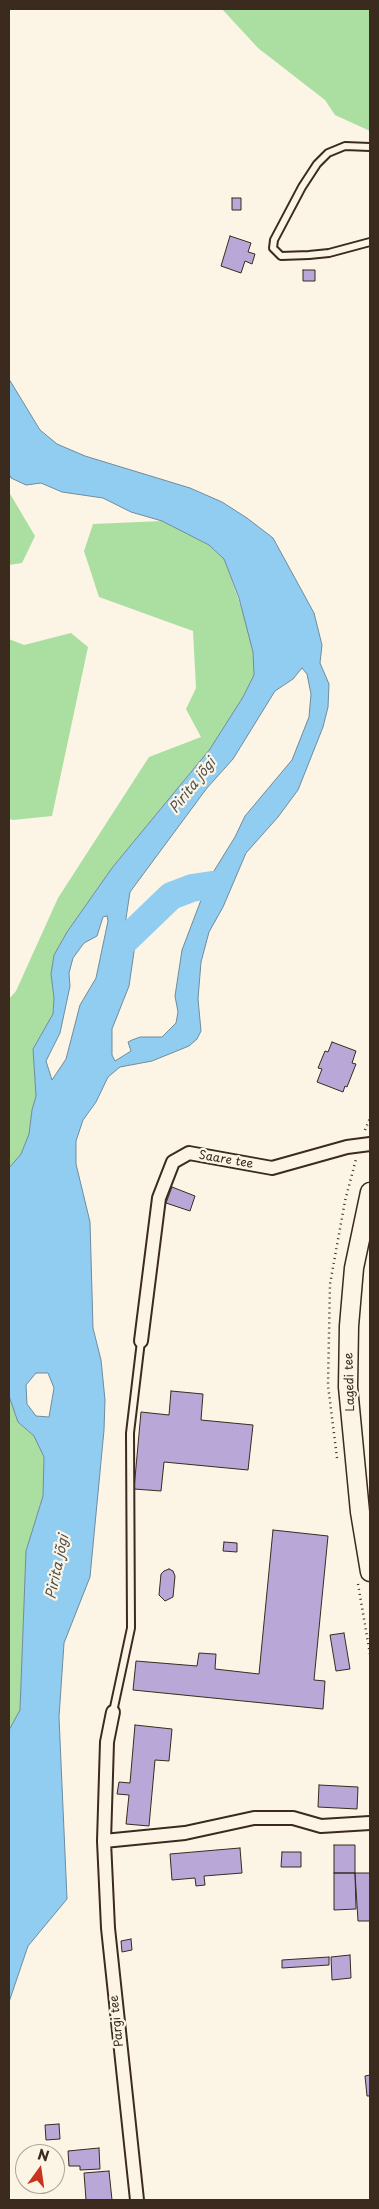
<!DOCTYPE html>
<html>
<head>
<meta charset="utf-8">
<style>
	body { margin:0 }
	#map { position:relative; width:379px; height:2209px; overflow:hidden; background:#fcf5e5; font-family:"Playpen Sans",sans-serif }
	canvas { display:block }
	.frame { position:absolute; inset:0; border:10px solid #3b2a1e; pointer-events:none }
	.north { position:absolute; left:15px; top:2144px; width:50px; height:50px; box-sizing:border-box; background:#fcf5e5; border:1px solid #afa495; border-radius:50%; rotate:14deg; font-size:14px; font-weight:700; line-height:20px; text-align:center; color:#3b2a1e }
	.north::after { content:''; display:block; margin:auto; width:18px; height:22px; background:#c8321e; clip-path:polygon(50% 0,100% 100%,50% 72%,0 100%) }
</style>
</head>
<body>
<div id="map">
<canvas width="379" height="2209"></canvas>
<div class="frame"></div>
<div class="north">N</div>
</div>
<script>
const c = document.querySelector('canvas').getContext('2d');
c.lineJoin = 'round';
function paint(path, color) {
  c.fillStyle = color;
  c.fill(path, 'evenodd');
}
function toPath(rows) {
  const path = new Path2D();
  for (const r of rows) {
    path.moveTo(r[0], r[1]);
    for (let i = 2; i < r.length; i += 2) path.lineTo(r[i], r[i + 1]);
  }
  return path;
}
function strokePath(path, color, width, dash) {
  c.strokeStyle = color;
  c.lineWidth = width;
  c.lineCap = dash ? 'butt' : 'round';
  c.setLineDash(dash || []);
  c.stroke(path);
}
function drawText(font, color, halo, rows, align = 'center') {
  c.font = font + ' "Playpen Sans",sans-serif';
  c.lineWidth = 4.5;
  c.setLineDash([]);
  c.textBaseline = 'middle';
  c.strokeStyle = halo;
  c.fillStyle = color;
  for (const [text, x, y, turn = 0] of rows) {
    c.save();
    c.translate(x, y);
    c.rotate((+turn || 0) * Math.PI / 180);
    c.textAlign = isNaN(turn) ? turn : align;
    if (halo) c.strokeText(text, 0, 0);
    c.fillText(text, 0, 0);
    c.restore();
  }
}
paint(toPath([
	[222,9,370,9,370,131,335,115,325,100,258,48],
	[9,492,35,536,22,563,9,565],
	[162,521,209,545,224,559,248,626,253,652,254,675,243,697,210,749,112,868,67,932,54,955,51,974,54,998,53,1014,33,1049,36,1096,32,1110,29,1134,21,1154,9,1168,9,999,16,991,58,898,149,757,201,737,186,709,196,688,193,631,99,597,84,551,93,524],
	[71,633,88,647,52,816,13,820,9,819,9,639,24,645],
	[9,1396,18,1422,34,1436,44,1457,43,1496,26,1551,20,1711,9,1730]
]), '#aadfa1');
const water = toPath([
	[9,379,40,430,57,444,85,456,190,488,222,502,247,518,273,538,314,613,322,645,320,663,329,684,328,707,323,727,298,790,278,817,246,853,223,907,209,932,201,962,198,999,201,1031,197,1039,189,1046,152,1061,120,1067,108,1077,96,1102,83,1120,76,1141,76,1164,90,1222,93,1328,101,1360,105,1400,104,1430,90,1577,64,1643,59,1717,67,1899,28,1946,9,2002,9,1730,20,1710,26,1551,43,1496,44,1457,34,1436,18,1422,9,1396,9,1168,21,1154,29,1134,32,1110,36,1096,33,1049,53,1014,54,998,51,974,54,955,67,932,112,868,210,749,243,697,254,675,253,652,239,598,224,559,209,545,162,521,131,512,103,498,62,492,41,483,26,485,11,478,9,474,9,379],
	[302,668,307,674,311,694,309,717,292,760,245,816,235,837,209,879,182,950,175,996,178,1012,176,1023,162,1037,140,1037,132,1040,128,1042,131,1051,115,1061,112,1055,112,1029,129,986,135,945,125,925,130,892,207,788,233,759,275,691,293,679,302,668],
	[107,916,108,921,96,978,80,1005,66,1059,52,1080,46,1061,60,1033,70,986,69,973,73,958,84,943,97,936,103,917,107,916],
	[36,1373,48,1373,54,1388,49,1417,36,1416,27,1404,26,1385,36,1373]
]);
paint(water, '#91ccf1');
strokePath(water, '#6f8b9d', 1);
strokePath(toPath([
	[118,947,171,896,192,888,212,885]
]), '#91ccf1', 28);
const building = toPath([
	[232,198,241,198,241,210,232,210,232,198],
	[230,236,251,243,248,252,255,254,252,264,245,261,241,273,221,266,230,236],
	[303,270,315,270,315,281,303,281,303,270],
	[332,1042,356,1051,352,1063,356,1064,347,1087,345,1086,343,1092,317,1082,322,1069,318,1068,325,1051,328,1052,332,1042],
	[172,1187,195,1196,190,1211,166,1203,172,1187],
	[171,1391,203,1394,201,1420,253,1425,248,1470,164,1462,161,1491,134,1489,141,1412,169,1415,171,1391],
	[273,1530,328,1536,314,1680,325,1681,323,1709,133,1690,136,1661,197,1666,199,1653,214,1654,216,1654,215,1669,259,1674,273,1530],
	[224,1542,237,1543,237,1552,223,1551,224,1542],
	[169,1569,173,1571,175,1576,173,1597,165,1601,159,1595,161,1574,164,1571,169,1569],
	[344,1633,350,1669,336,1671,330,1635,344,1633],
	[135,1725,172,1729,169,1761,155,1760,149,1826,126,1824,129,1795,117,1794,119,1782,130,1783,135,1725],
	[319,1785,358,1787,357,1809,318,1807,319,1785],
	[334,1845,355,1845,355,1873,334,1873,334,1845],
	[240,1848,242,1873,204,1876,205,1885,196,1886,195,1878,172,1880,170,1854,240,1848],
	[282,1852,301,1852,301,1867,281,1867,282,1852],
	[334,1873,355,1873,356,1909,334,1910,334,1873],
	[355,1873,370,1873,370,1930,370,1921,358,1921,355,1873],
	[131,1939,132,1950,122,1952,121,1941,131,1939],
	[350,1955,351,1978,332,1980,331,1957,350,1955],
	[329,1957,329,1965,282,1968,282,1960,329,1957],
	[370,2075,370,2096,367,2096,365,2076,370,2075],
	[59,2124,60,2139,46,2140,45,2125,59,2124],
	[99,2148,100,2169,80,2170,80,2166,69,2166,68,2151,99,2148],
	[109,2171,112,2200,86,2200,84,2173,109,2171],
	[39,2184,53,2184,53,2188,39,2190,39,2184]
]);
paint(building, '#b9a7d7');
strokePath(building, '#3b2a1e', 1);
const lane = toPath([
	[370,147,345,146,328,153,317,164,302,187,274,240,273,248,281,256,309,255,329,253,370,242],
	[113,1712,131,1628,130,1433,141,1341]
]);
const street = toPath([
	[141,1341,159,1198,173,1162,189,1153,272,1168,347,1147,370,1144],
	[113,1712,107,1742,104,1841,108,1928,137,2200],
	[104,1841,185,1833,254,1818,293,1818,321,1826,370,1823]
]);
const secondary = toPath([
	[370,1192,354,1268,349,1326,348,1387,360,1512,370,1572]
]);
strokePath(lane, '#3b2a1e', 10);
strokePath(street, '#3b2a1e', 16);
strokePath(secondary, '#3b2a1e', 21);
strokePath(toPath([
	[365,1130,370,1118],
	[337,1458,328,1385,330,1284,345,1201,356,1159],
	[358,1584,370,1654]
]), '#3b2a1e', 2.5, [1, 4]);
strokePath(lane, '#fcf5e5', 6);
strokePath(street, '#fcf5e5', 12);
strokePath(secondary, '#fcf5e5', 18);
drawText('12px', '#3b2a1e', '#fcf5e5', [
	["Saare tee",226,1160,10],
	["Lagedi tee",350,1382,-92],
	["Pargi tee",117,2021,-96]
]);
drawText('italic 14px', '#505253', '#fcf5e5', [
	["Pirita jõgi",193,786,-52],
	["Pirita jõgi",58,1567,-78]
]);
</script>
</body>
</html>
